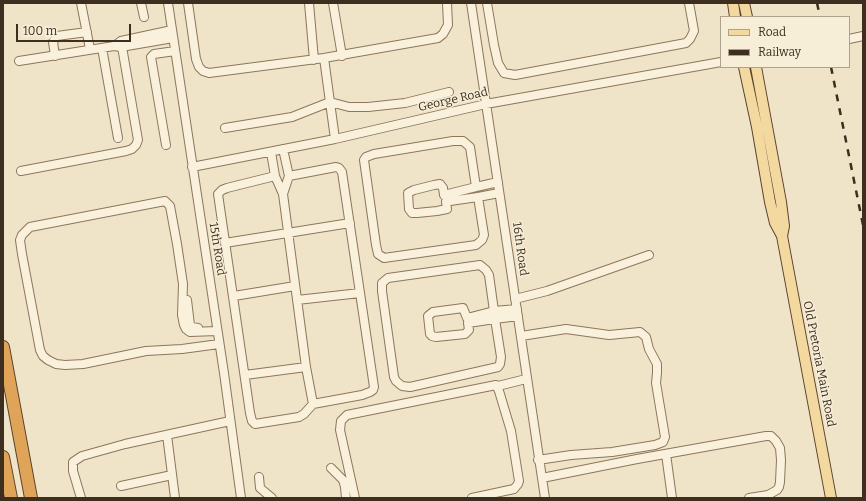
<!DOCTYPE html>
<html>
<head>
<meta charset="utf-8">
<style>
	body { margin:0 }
	#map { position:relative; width:866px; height:501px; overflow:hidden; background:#f0e4c8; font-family:Bitter,serif }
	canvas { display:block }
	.frame { position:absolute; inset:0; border:4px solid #3d2e20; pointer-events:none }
	.legend { position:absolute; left:720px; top:16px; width:130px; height:52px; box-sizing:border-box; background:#f7eed8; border:1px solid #ada18e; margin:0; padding:5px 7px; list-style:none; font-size:12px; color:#3d2e20 }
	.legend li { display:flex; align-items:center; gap:8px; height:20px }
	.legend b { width:20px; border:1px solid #ada18e }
	.scale { position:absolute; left:16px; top:24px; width:115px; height:18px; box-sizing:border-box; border:2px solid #3d2e20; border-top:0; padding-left:5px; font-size:12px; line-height:14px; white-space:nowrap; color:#3d2e20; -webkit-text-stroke:3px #f7eed8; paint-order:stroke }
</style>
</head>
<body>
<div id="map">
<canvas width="866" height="501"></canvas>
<div class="frame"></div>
<ul class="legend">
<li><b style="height:5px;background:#f3d9a0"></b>Road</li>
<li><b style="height:5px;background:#3d2e20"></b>Railway</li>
</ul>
<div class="scale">100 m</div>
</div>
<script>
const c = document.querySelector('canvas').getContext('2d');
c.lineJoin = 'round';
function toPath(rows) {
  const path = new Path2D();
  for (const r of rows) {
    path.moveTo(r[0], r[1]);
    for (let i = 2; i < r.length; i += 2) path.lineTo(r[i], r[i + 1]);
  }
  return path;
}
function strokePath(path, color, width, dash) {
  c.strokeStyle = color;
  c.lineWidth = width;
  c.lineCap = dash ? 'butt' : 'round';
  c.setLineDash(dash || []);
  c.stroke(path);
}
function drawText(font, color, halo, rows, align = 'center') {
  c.font = font + ' Bitter,serif';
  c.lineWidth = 3;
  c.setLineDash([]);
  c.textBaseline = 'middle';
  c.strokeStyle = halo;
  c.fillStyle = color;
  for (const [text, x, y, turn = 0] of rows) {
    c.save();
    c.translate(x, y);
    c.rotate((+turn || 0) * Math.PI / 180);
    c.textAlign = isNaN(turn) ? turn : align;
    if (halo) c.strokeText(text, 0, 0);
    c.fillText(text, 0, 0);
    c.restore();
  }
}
const minor = toPath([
	[81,3,90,49],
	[141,3,144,17],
	[168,3,224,373,241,498],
	[188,3,196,59,199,67,203,71,209,73,324,58],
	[309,3,314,60],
	[333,3,342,56],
	[471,3,545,498],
	[487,3,494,45,498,63,504,73,515,75,686,43,690,39,694,31,689,3],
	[849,39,863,36],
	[117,44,121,41,172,30],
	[102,48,118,138],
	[55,56,53,42,57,36,87,32],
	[19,61,114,46,121,47,173,38],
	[225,128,292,117,330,102,349,107,368,107,405,103,449,92],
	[335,139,324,58,438,38,443,34,448,25,447,3],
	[166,145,151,57,154,54,175,51],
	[283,149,289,176,283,194],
	[271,152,275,176,283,194,306,367,313,404],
	[192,167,335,139,486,104,721,62],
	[21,171,126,151,132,149,136,145,138,140,121,41],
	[275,176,227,188,222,190,218,194,250,413,252,421,255,424,299,417,304,414,313,404,362,395,370,392,373,390,374,387,342,172,339,168,336,167,289,176],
	[498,182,476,187,470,147,463,141,453,141,374,154,366,157,364,160,376,245,378,254,384,258,476,245,482,240,484,235,478,197,499,193],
	[476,187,444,195,443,188,440,184,434,185,414,190,408,193,409,209,412,213,417,213,437,211,447,209,446,202,450,201,478,197],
	[225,243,350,223],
	[234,296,295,286],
	[515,299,547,291,649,255],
	[187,300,190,325,192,327,198,328],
	[297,300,360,293],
	[517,309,494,311,489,275,486,270,480,265,388,278,382,283,382,291,394,377,396,381,402,386,410,387,498,367,500,364,501,357,495,319,518,316],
	[494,311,467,318,463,308,433,312,428,316,430,334,432,336,436,337,465,334,469,330,468,323,495,319],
	[217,331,190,332,186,329,184,325,182,315,183,284,177,244,170,206,165,201,30,227,22,235,20,240,22,254,40,350,43,356,48,360,56,364,65,365,83,364,146,351,182,349,219,344],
	[521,336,566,329,609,335,640,332,646,337,649,349,657,364,657,373,656,383,665,437,663,442,655,445,612,452,571,455,538,460],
	[245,375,306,367],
	[498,386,526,379],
	[167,435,175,498],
	[666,454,672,498],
	[331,468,343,480,345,487,346,498],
	[259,477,260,488,272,498],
	[542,478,637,459,766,436,771,436,776,441,780,448,781,460,780,482,779,487,777,490,768,495,749,498],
	[121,486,172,475],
	[81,498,73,471,73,462,82,456,125,444,230,421],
	[355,498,340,430,341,421,347,415,496,385,499,391,511,431,519,481,518,484,514,489,472,498]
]);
const major = toPath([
	[733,3,735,17],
	[744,3,747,17],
	[744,67,757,127,770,202,775,223,782,236,831,498],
	[756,67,781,202,784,226,782,236]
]);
const highway = toPath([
	[3,347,31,498],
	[3,457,11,498]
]);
strokePath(minor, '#8d765c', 10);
strokePath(major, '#5b4430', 12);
strokePath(highway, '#5b4430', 14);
strokePath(minor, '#faf1dc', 8);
strokePath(major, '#f3d9a0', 10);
strokePath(highway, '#e0a458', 12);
strokePath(toPath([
	[817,3,820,17],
	[831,67,863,225]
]), '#3d2e20', 2.5, [7, 7]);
drawText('12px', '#3d2e20', '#f7eed8', [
	["George Road",453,100,-13],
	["15th Road",217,249,81],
	["16th Road",520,249,82],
	["Old Pretoria Main Road",819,364,79]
]);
</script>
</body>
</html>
